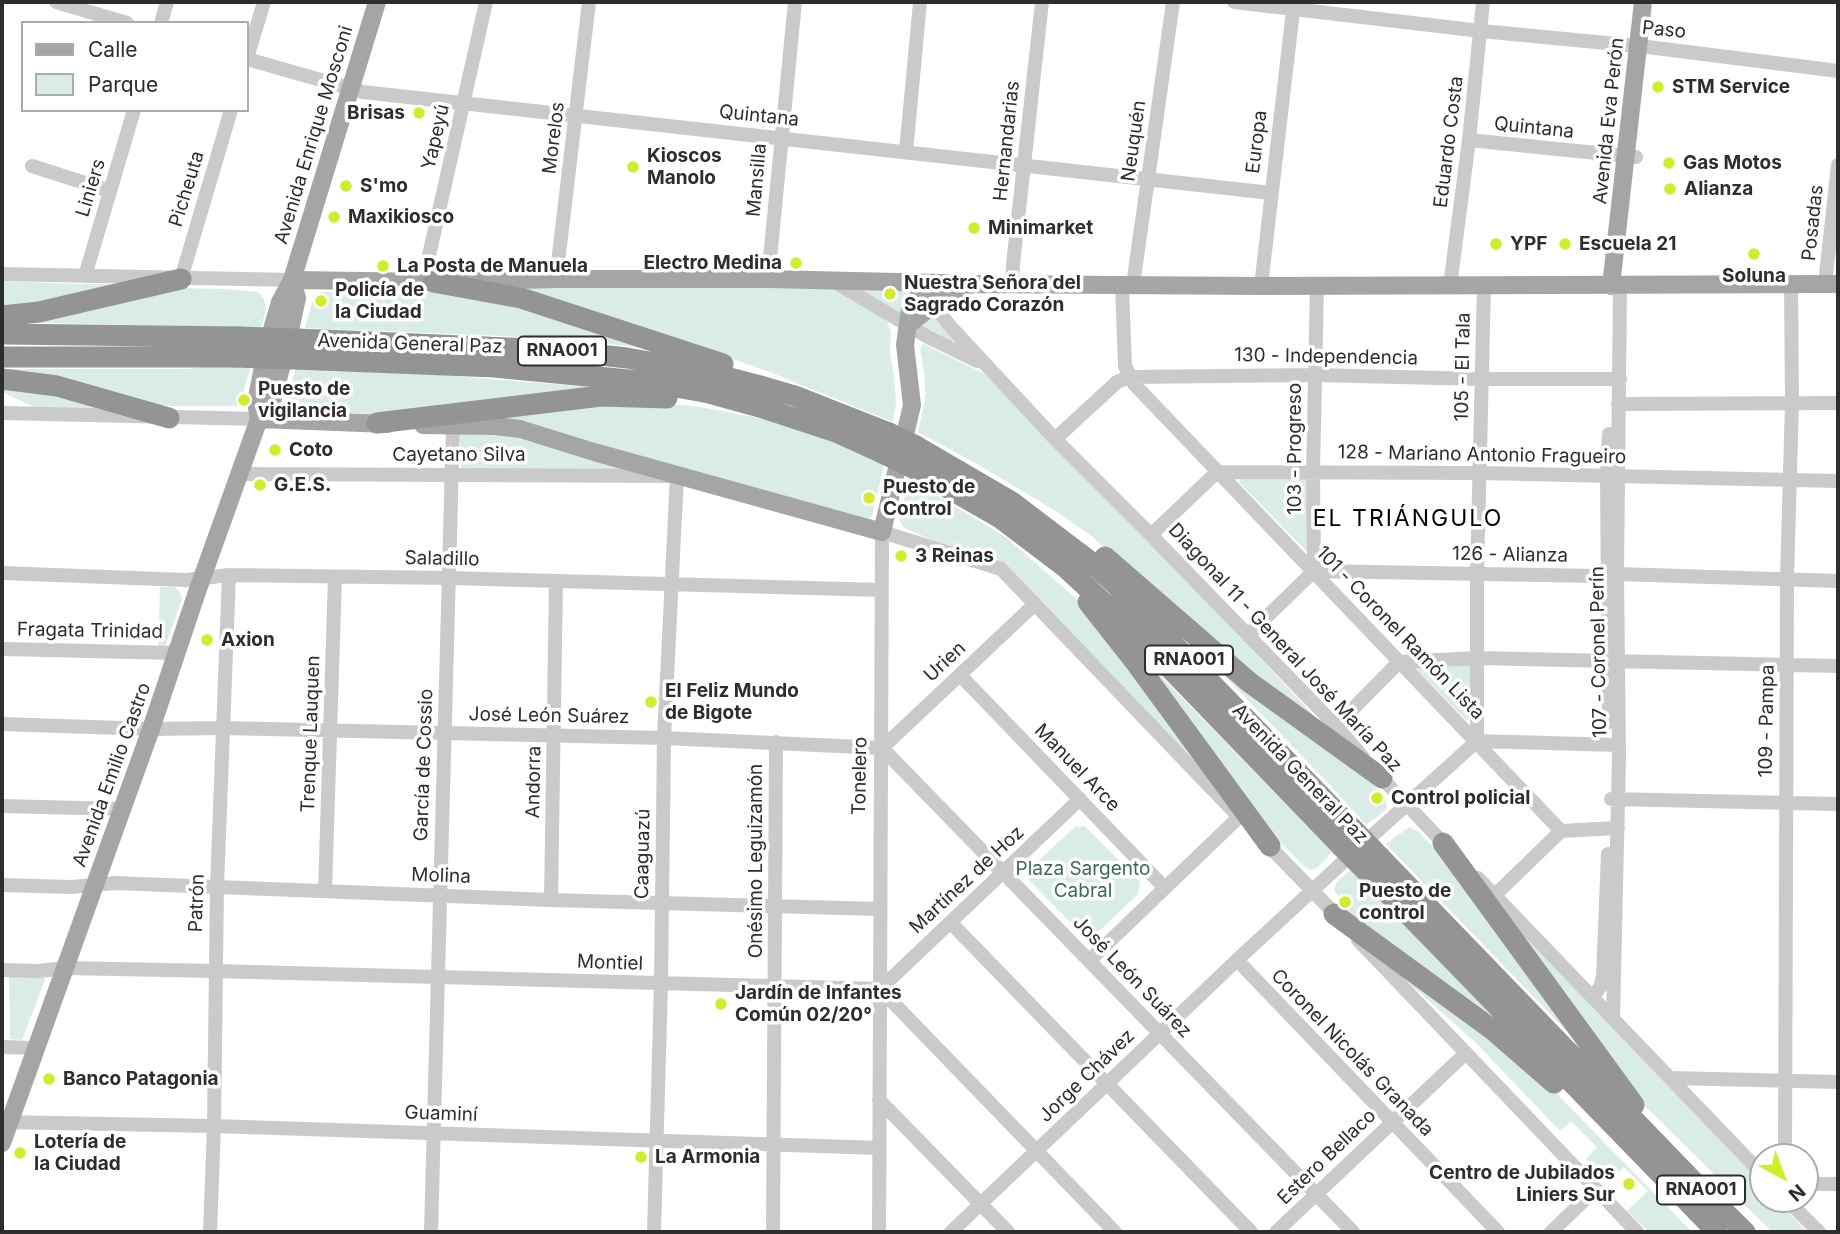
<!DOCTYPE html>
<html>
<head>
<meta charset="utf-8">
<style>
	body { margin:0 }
	#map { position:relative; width:1840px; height:1234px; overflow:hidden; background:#fff; font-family:Inter,sans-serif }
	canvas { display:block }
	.frame { position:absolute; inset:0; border:4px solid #2d2d2d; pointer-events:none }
	.legend { position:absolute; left:21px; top:21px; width:228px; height:91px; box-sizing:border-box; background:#fff; border:2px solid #ababab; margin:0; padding:9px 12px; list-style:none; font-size:21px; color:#2d2d2d }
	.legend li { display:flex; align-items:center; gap:14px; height:35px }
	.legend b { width:35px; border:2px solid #ababab }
	.north { position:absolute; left:1749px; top:1143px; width:70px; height:70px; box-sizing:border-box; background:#fff; border:2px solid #ababab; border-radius:50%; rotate:139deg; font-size:19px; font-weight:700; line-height:28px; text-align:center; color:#2d2d2d }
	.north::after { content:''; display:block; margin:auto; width:24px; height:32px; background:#d0ed27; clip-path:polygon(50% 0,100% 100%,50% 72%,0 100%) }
</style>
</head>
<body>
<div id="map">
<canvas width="1840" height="1234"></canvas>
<div class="frame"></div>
<ul class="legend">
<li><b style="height:9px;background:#a5a5a5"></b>Calle</li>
<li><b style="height:19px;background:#daece6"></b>Parque</li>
</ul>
<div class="north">N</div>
</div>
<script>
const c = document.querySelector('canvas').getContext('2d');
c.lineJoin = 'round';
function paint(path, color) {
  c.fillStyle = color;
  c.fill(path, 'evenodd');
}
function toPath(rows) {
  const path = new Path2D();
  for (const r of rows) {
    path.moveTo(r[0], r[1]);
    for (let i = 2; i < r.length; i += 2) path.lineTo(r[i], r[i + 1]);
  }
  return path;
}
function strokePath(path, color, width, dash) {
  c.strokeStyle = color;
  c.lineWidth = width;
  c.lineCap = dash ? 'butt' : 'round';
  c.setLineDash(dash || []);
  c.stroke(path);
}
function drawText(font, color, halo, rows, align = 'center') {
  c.font = font + ' Inter,sans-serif';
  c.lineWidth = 7;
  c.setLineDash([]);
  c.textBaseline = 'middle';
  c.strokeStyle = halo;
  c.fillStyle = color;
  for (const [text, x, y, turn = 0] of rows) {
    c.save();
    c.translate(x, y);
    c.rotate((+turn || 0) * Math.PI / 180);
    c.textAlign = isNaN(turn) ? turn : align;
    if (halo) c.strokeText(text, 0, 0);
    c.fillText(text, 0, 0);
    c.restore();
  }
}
paint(toPath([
	[2,281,78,284,120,284,2,312],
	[845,284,926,286,905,317],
	[828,286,886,317,891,332,890,352,894,376,896,403,893,422,767,371,687,343,504,287],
	[176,288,225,289,258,292,264,299,266,309,261,328,2,322],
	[321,292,463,292,504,299,662,351,574,339,305,328,314,295,320,295],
	[932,314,964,348,923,326],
	[924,344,985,374,1131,521,1321,723,1217,650,1094,538,1059,513,977,464,918,432,925,400,925,379,920,348],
	[233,364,251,366,239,406,170,406,151,404,2,374,2,369,187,369],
	[296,369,430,374,626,390,399,415,286,411,284,404],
	[2,384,116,410,34,407,2,392],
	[634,400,700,407,775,421,824,437,881,464,884,466,872,516,866,519,485,417],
	[460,434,504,434,641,474,461,471],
	[1241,477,1308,477,1308,553,1239,482],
	[909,478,1007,538,1082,604,1222,789,1000,562,929,539,903,527,899,519],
	[160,587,174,587,179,591,182,599,165,647,158,648],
	[1131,645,1332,852,1316,869,1310,870,1304,866,1269,831],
	[1200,651,1363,773,1386,799,1387,809,1366,825,1330,785],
	[1472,665,1470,719,1466,720,1416,669,1418,666],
	[1085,826,1140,882,1138,894,1094,936,1084,936,1027,878,1027,874,1028,870,1075,827],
	[1409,827,1419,832,1459,875,1587,1052,1386,844],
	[1352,869,1513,1032,1352,915,1334,890,1336,883],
	[1497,907,1763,1185,1763,1199,1776,1199,1807,1232,1772,1232,1636,1097],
	[1390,966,1495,1039,1549,1086,1692,1232,1649,1232,1627,1211,1648,1191,1624,1167,1608,1182,1586,1159,1597,1147,1571,1121,1560,1131,1475,1042],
	[9,974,43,975,45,980,22,1040,10,1039]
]), '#daece6');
strokePath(toPath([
	[56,2,127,23],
	[1234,2,1481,31,1648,47,1838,71],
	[161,23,167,2],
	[247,58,264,2],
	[247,59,363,92,1271,193],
	[1469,140,1636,157],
	[906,152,920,2],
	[32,166,110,191],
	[2,274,292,280],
	[85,276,134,110],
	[181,279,231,110],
	[556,279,589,2],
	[768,279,795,2],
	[833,281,928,337,977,361],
	[423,282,486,2],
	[1825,284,1838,165],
	[1012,285,1013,264,1042,2],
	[1122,285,1125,366,1134,384,1561,831],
	[1133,285,1173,2],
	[1261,286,1294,2],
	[1450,286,1469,140,1483,2],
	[945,295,939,306,940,313,950,326,1055,439,1151,535,1336,726,1363,757],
	[1618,404,1838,403],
	[2,413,259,419],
	[1609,434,1607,476,1609,722],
	[1055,439,1117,382,1129,377,1314,375,1482,379,1620,379],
	[240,474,677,476,664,738,661,984,654,1232],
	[1151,535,1217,472,1480,473,1838,481],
	[1314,571,1313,473,1317,286],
	[2,573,186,580,229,575,449,578,882,590],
	[1248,635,1314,571,1598,576,1617,574,1838,581],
	[2,649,177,653],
	[960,675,1165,888],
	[2,724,151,729,223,728,664,738,882,748,1353,1232],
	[1336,726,1399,662,1477,658,1838,666],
	[1477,741,1477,574,1484,286],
	[882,748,1035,604],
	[1376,772,1449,849],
	[1611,799,1838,804],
	[2,806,121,809],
	[1374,834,1477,741,1619,745],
	[1264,841,1340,919],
	[1478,878,1763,1175],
	[2,885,72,887,115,883,551,900,879,909],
	[325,891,335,577],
	[1495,895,1561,831,1618,828],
	[551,900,556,581],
	[951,923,1251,1232],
	[1358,940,1637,1232],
	[1237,960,1498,1232],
	[1089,961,1239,817],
	[2,970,39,971,65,968,215,971,880,989,1115,1232],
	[880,989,1080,799],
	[1593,997,1600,987,1603,977,1608,854],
	[1613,1018,1619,757,1617,574,1620,286],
	[2,1047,35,1048],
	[1671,1078,1838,1082],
	[879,1100,1008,1232],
	[2,1122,214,1126,879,1148],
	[1785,1157,1787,579,1792,402,1791,285],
	[1805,1184,1838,1184],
	[1786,1199,1819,1232],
	[210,1232,214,1126,217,886,229,575],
	[431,1232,453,425],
	[773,1232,776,742],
	[879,1232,882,532,1001,569,1237,815],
	[951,1232,1237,960,1342,863],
	[1276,1232,1466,1053],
	[1551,1232,1596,1189]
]), '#cacaca', 14);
strokePath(toPath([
	[292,280,433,282,556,279,768,279,940,283],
	[1611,286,1643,2],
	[908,325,950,292,973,284,1261,286,1838,284],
	[272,329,280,302,292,280,377,2],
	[290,330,297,298,292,280],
	[259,419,388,424],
	[259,419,256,402,263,367],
	[423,425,495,426,520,429,594,452,882,532,912,405,905,345,910,309,919,295,926,290,944,283,961,284],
	[2,1143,151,729,197,592,259,419,272,402,281,368]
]), '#a5a5a5', 18);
strokePath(toPath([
	[433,282,521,298,723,364],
	[2,316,39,312,181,279],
	[2,334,239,337],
	[324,340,554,350,627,358,706,372,764,387,795,396,889,433],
	[2,357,235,357],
	[321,360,494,367,649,382,709,393,760,407,836,432,880,452],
	[2,379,57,386,169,418],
	[377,423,601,396,667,398],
	[916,446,1012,502,1087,559,1115,584,1355,831],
	[909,466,1000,518,1066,568,1132,629,1340,845],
	[1105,557,1249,682,1382,778],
	[1088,602,1136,663,1270,846],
	[1443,843,1634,1105],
	[1380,857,1695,1183,1745,1232],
	[1365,870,1717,1232],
	[1334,914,1493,1030,1554,1083]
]), '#949494', 21);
strokePath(toPath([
	[239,337,324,340],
	[235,357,321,360],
	[889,433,916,446],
	[880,452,909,466],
	[1355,831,1380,857],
	[1340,845,1365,870]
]), '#949494', 21);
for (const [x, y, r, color] of [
	[1658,87,7,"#d0ed27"],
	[419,113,7,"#d0ed27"],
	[1669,163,7,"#d0ed27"],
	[633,167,7,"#d0ed27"],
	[346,186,7,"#d0ed27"],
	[1670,189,7,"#d0ed27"],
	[334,217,7,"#d0ed27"],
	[974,228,7,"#d0ed27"],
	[1496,244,7,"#d0ed27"],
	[1565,244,7,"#d0ed27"],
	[1754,254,7,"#d0ed27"],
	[796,263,7,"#d0ed27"],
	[383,266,7,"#d0ed27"],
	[890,294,7,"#d0ed27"],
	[321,301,7,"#d0ed27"],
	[244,400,7,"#d0ed27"],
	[275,450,7,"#d0ed27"],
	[260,485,7,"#d0ed27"],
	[869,498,7,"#d0ed27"],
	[901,556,7,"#d0ed27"],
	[207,640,7,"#d0ed27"],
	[651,702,7,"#d0ed27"],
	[1377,798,7,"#d0ed27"],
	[1345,902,7,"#d0ed27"],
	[721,1004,7,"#d0ed27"],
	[49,1079,7,"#d0ed27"],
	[20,1153,7,"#d0ed27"],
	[641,1157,7,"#d0ed27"],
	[1629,1184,7,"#d0ed27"]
]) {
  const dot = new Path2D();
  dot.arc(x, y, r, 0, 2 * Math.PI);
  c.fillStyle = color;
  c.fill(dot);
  strokePath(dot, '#fff', 2.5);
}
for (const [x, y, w] of [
	[562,351,88],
	[1189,660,88],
	[1701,1190,88]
]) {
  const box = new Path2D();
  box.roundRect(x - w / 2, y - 14.5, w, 29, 5);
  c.fillStyle = '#fff';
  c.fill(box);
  strokePath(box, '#2d2d2d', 2);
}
drawText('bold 18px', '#2d2d2d', null, [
	["RNA001",562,351],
	["RNA001",1189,660],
	["RNA001",1701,1190]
]);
drawText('19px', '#2d2d2d', '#fff', [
	["Paso",1664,30,6],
	["Quintana",759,116,6],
	["Avenida Eva Perón",1609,121,-84],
	["Quintana",1534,128,6],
	["Avenida Enrique Mosconi",314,135,-73],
	["Yapeyú",436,137,-77],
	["Morelos",554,138,-83],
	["Hernandarias",1007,141,-84],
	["Neuquén",1134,141,-82],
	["Europa",1257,142,-83],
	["Eduardo Costa",1449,142,-83],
	["Mansilla",757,180,-85],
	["Liniers",91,188,-73],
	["Picheuta",187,189,-73],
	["Posadas",1813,223,-84],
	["Avenida General Paz",410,344,2],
	["130 - Independencia",1326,357,1],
	["105 - El Tala",1463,367,-89],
	["103 - Progreso",1295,449,-90],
	["Cayetano Silva",459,455],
	["128 - Mariano Antonio Fragueiro",1482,455,1],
	["126 - Alianza",1510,555,1],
	["Saladillo",442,559,1],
	["Fragata Trinidad",90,631,1],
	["101 - Coronel Ramón Lista",1400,633,46],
	["Diagonal 11 - General José María Paz",1285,648,47],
	["107 - Coronel Perín",1599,652,-91],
	["Urien",945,662,-43],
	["José León Suárez",549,716,1],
	["109 - Pampa",1767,721,-89],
	["Trenque Lauquen",311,734,-88],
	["García de Cossio",424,765,-88],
	["Manuel Arce",1077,768,46],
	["Avenida General Paz",1300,774,46],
	["Avenida Emilio Castro",112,775,-70],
	["Tonelero",860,776,-89],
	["Andorra",534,782,-89],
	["Caaguazú",643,854,-89],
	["Onésimo Leguizamón",756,861,-90],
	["Molina",441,876,2],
	["Martínez de Hoz",967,880,-43],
	["Patrón",197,903,-88],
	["Montiel",610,963,2],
	["José León Suárez",1132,977,46],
	["Coronel Nicolás Granada",1352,1053,46],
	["Jorge Chávez",1087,1076,-44],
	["Guaminí",441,1114,2],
	["Estero Bellaco",1327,1157,-44]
]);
drawText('bold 19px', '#2d2d2d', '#fff', [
	["STM Service",1672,87],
	["Brisas",405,113,"right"],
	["Kioscos",647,156],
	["Manolo",647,178],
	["Gas Motos",1683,163],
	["S'mo",360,186],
	["Alianza",1684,189],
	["Maxikiosco",348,217],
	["Minimarket",988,228],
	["YPF",1510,244],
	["Escuela 21",1579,244],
	["Electro Medina",782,263,"right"],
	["La Posta de Manuela",397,266],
	["Soluna",1754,276,"center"],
	["Nuestra Señora del",904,283],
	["Sagrado Corazón",904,305],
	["Policía de",335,290],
	["la Ciudad",335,312],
	["Puesto de",258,389],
	["vigilancia",258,411],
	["Coto",289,450],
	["G.E.S.",274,485],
	["Puesto de",883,487],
	["Control",883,509],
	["3 Reinas",915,556],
	["Axion",221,640],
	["El Feliz Mundo",665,691],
	["de Bigote",665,713],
	["Control policial",1391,798],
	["Puesto de",1359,891],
	["control",1359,913],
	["Jardín de Infantes",735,993],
	["Común 02/20°",735,1015],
	["Banco Patagonia",63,1079],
	["Lotería de",34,1142],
	["la Ciudad",34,1164],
	["La Armonia",655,1157],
	["Centro de Jubilados",1615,1173,"right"],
	["Liniers Sur",1615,1195,"right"]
], 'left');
drawText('19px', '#396a5e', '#fff', [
	["Plaza Sargento",1083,869],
	["Cabral",1083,891]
]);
c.letterSpacing = '2px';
drawText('23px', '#000', '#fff', [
	["EL TRIÁNGULO",1408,519]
]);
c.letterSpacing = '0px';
</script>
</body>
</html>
